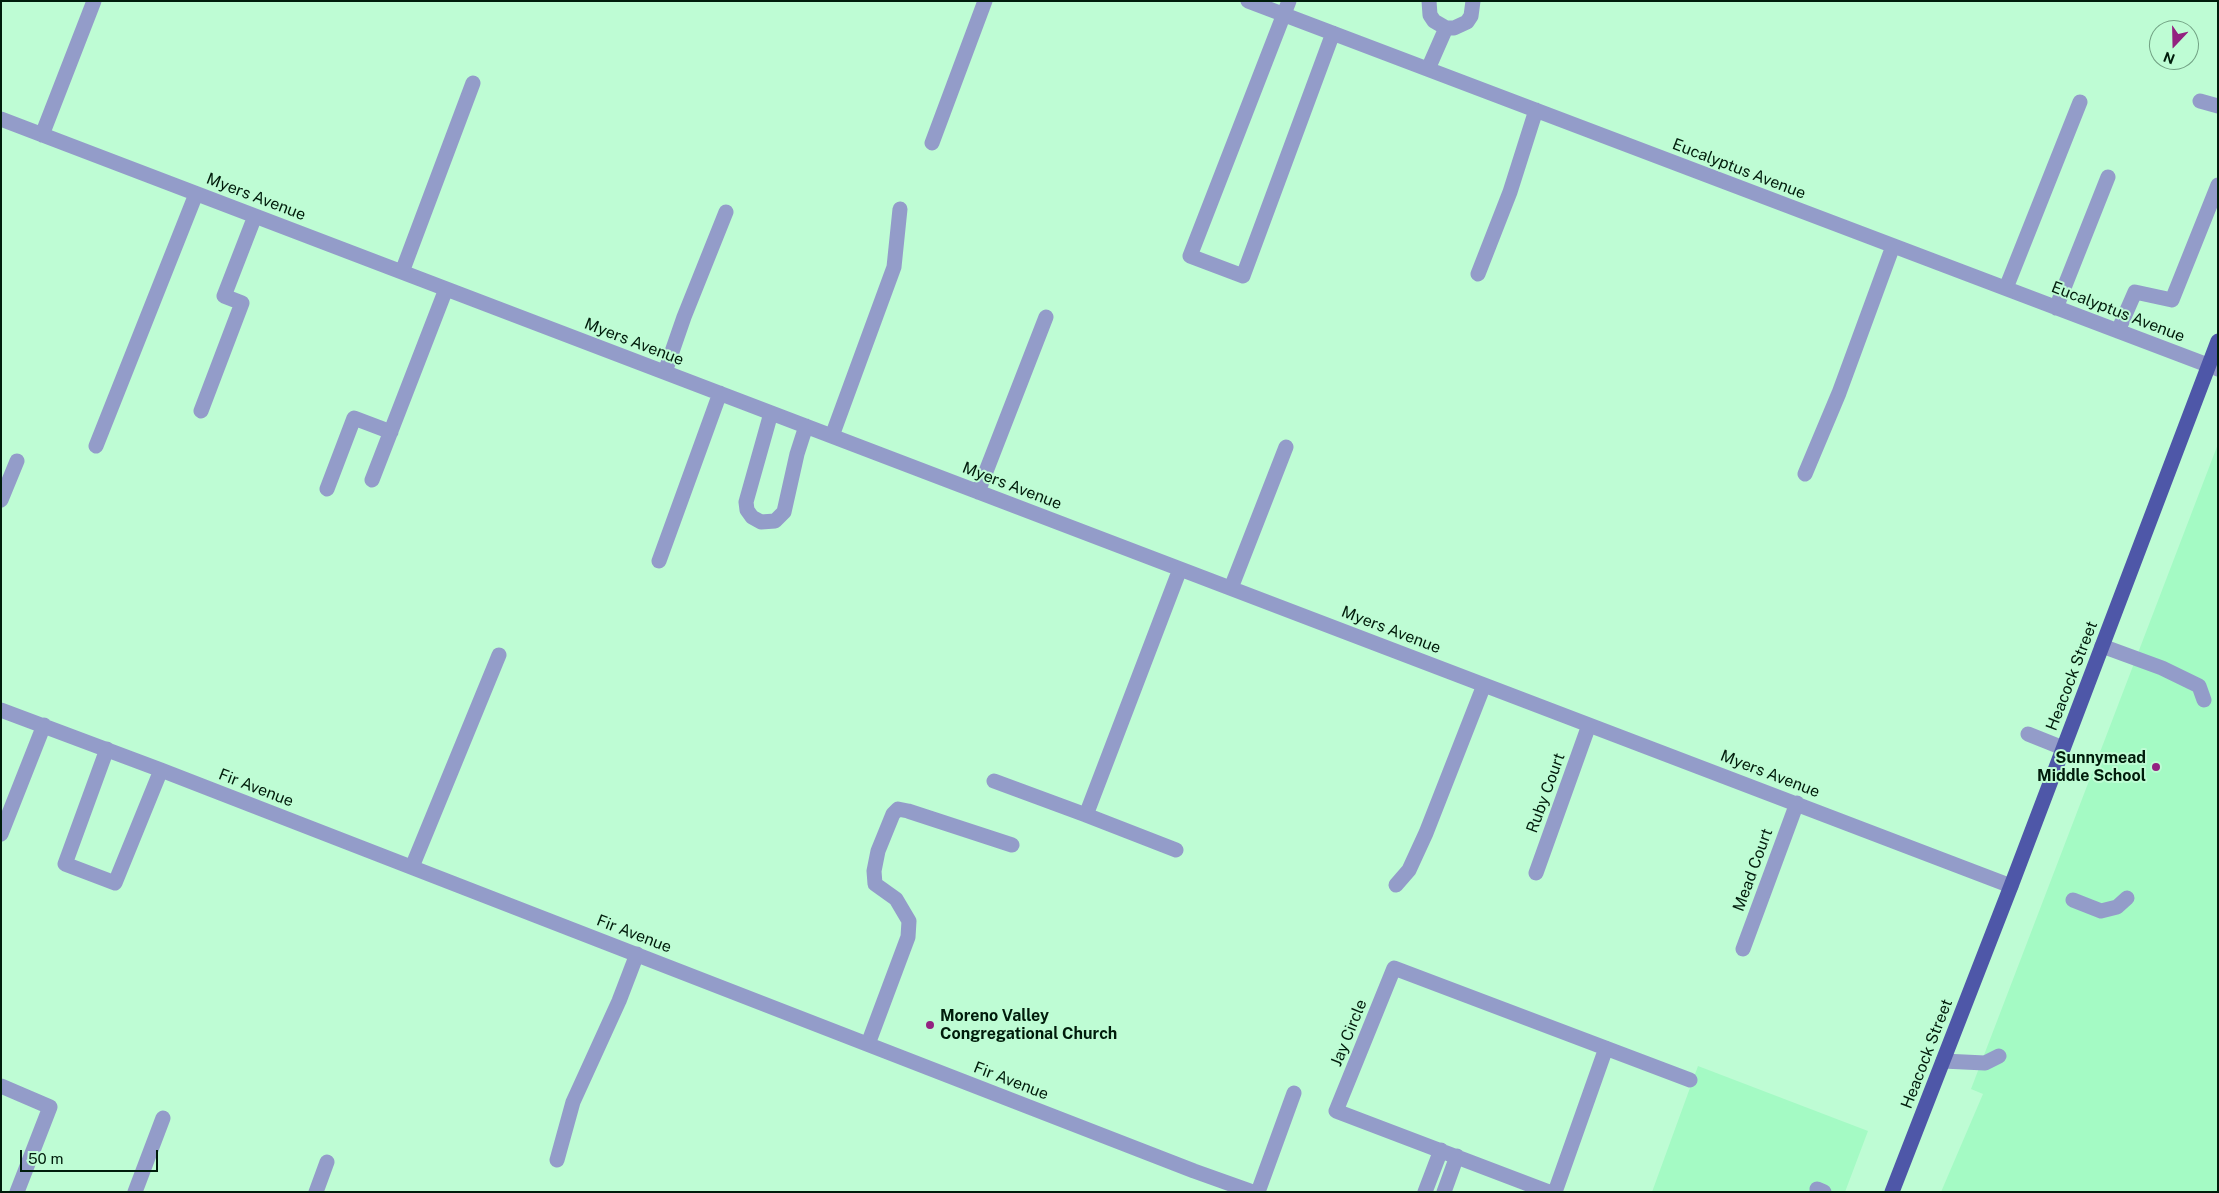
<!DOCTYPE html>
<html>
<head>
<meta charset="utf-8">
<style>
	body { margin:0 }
	#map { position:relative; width:2219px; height:1193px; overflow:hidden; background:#befcd4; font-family:"Public Sans",sans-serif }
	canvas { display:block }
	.frame { position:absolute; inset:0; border:2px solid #001c0b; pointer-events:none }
	.north { position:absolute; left:2149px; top:20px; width:50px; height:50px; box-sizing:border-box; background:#befcd4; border:1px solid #72a284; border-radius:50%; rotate:201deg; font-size:14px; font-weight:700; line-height:20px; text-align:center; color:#001c0b }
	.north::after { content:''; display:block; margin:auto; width:18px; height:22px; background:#932180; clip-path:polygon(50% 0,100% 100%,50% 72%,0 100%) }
	.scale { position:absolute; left:20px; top:1150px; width:138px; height:22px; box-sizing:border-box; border:2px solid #001c0b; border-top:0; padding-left:6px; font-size:15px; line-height:18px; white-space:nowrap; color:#001c0b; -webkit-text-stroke:4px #befcd4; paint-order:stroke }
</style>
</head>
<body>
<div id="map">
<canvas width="2219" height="1193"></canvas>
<div class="frame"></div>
<div class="north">N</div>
<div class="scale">50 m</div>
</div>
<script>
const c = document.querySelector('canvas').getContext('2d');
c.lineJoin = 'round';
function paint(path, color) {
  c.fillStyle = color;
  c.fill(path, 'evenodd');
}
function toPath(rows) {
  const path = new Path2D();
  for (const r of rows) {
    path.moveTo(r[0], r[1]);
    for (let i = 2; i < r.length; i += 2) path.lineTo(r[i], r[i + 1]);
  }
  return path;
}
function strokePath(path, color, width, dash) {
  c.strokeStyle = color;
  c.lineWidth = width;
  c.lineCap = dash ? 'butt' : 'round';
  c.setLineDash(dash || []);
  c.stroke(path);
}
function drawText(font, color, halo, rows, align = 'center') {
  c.font = font + ' "Public Sans",sans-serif';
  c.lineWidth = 4;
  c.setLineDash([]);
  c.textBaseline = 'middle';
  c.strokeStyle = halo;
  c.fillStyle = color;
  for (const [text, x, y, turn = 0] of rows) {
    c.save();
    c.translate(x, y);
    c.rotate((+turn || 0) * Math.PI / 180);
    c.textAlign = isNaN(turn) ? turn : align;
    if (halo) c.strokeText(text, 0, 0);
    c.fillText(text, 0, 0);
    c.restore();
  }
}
paint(toPath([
	[2218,444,2218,1192,1941,1192,1983,1094,1971,1089],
	[1698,1066,1868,1131,1845,1192,1652,1192]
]), '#a4fac4');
strokePath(toPath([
	[1248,1,2218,369],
	[1289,1,1190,256,1243,276,1333,33],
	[1429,1,1430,15,1434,21,1446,28,1454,28,1467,22,1471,16,1473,1],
	[1428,69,1446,28],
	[2200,101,2218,106],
	[1,119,2011,886],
	[42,135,94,1],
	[932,143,985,1],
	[402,272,473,83],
	[1478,274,1510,192,1536,110],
	[2006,288,2080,102],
	[2056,308,2108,177],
	[2118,331,2135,292,2172,300,2218,185],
	[665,372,684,317,726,212],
	[201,411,242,303,224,296,255,216],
	[771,413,746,502,747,510,752,517,761,522,775,521,784,512,797,454,806,426],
	[832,436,894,267,900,209],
	[96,446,196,194],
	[1805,474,1839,393,1893,246],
	[372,480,446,289],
	[327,489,354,418,391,432],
	[978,492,1046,317],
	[1,500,17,461],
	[659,561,720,393],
	[1231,588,1286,447],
	[2102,646,2162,668,2199,686,2204,700],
	[1,710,161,770,1194,1171,1253,1192],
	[2028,734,2063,748],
	[107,749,65,864,115,883,161,770],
	[994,781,1086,815],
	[1,834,44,725],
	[1176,850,1086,815,1180,569],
	[412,867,499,655],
	[1536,873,1589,725],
	[1396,885,1409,870,1426,833,1484,685],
	[2073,900,2101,911,2117,907,2127,898],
	[1743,949,1797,803],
	[868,1044,908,937,909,921,896,899,875,884,874,871,878,851,893,814,898,809,908,811,1012,845],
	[1943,1061,1985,1063,1999,1056],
	[1,1086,50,1107,17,1192],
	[557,1160,573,1102,619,1001,637,954],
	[1817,1189,1824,1192],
	[135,1192,163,1118],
	[316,1192,327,1162],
	[1258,1192,1294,1093],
	[1425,1192,1441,1150],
	[1444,1192,1457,1156],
	[1549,1192,1336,1111,1394,968,1690,1080],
	[1555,1192,1606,1048]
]), '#939cc9', 15);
strokePath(toPath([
	[1892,1192,2011,886,2218,341]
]), '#4e57a8', 15);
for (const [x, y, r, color] of [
	[2156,767,5,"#932180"],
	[930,1025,5,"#932180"]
]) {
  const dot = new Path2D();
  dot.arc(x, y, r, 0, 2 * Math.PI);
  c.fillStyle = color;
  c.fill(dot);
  strokePath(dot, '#befcd4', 2);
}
drawText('16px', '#001c0b', '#befcd4', [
	["Eucalyptus Avenue",1739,169,21],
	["Myers Avenue",256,197,21],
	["Eucalyptus Avenue",2118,312,21],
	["Myers Avenue",634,342,21],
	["Myers Avenue",1012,486,21],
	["Myers Avenue",1391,630,21],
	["Heacock Street",2072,676,-69],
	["Myers Avenue",1770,774,21],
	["Fir Avenue",256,788,21],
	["Ruby Court",1546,793,-70],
	["Mead Court",1753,870,-70],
	["Fir Avenue",634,934,21],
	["Jay Circle",1349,1033,-68],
	["Heacock Street",1927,1054,-69],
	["Fir Avenue",1011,1081,21]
]);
drawText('bold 16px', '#001c0b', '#befcd4', [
	["Sunnymead",2146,758],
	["Middle School",2146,776],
	["Moreno Valley",940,1016,"left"],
	["Congregational Church",940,1034,"left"]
], 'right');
</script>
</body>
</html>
